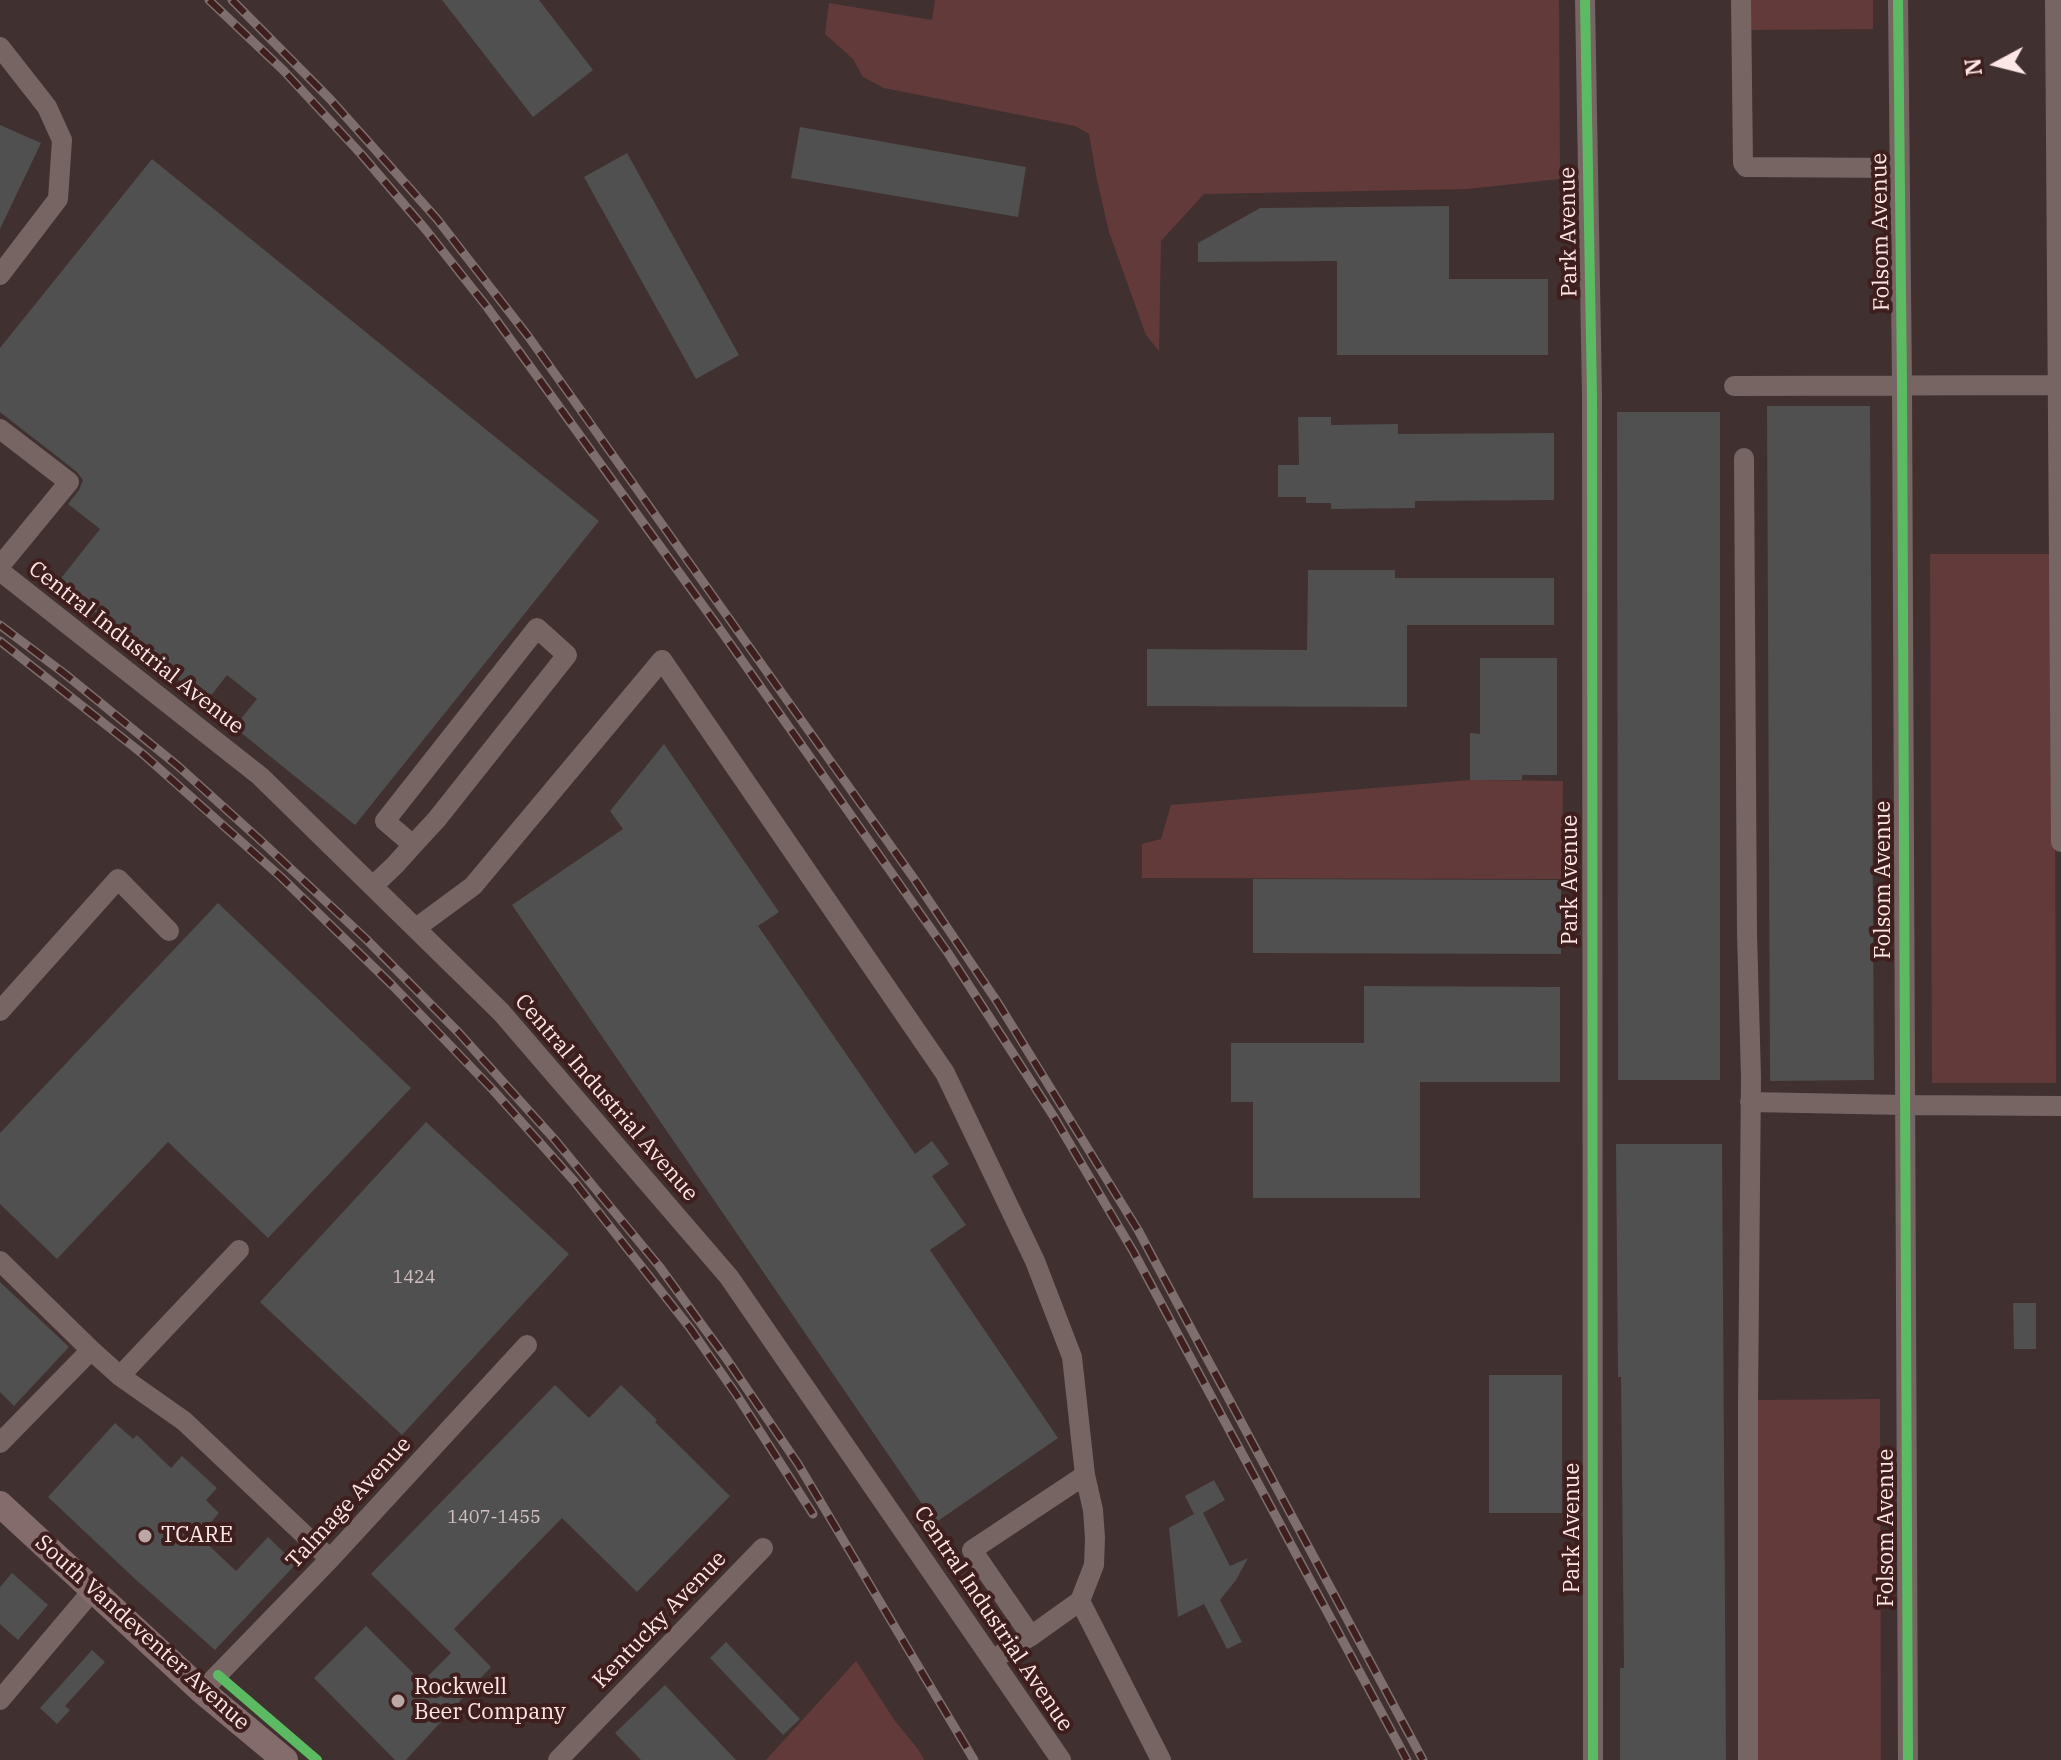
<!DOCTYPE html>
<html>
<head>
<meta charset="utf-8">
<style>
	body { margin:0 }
	#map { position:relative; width:2061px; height:1760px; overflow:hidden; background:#413030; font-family:"IBM Plex Serif",serif }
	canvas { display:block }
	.north { position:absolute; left:1957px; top:24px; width:80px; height:80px; -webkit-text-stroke:6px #3e1f1e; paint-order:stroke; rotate:263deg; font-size:22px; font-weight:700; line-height:32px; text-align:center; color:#fee7e6 }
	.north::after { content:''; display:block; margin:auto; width:28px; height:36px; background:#fee7e6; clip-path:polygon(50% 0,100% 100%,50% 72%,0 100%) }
</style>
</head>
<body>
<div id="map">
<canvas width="2061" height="1760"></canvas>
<div class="north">N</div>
</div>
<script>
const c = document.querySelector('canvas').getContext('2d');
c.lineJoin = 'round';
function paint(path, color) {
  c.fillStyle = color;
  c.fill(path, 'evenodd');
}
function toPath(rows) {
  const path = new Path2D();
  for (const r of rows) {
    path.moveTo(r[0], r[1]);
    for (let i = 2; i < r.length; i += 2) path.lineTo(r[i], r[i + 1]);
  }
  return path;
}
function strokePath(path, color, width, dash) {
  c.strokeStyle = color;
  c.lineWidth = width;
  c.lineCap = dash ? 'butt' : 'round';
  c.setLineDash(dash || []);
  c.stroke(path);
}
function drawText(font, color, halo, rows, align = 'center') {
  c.font = font + ' "IBM Plex Serif",serif';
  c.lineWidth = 8;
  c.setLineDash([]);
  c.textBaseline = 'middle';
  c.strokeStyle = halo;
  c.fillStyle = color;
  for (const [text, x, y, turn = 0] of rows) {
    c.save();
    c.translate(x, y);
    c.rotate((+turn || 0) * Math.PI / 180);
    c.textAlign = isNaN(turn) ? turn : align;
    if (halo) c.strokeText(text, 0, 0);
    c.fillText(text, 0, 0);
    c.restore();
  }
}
paint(toPath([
	[935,0,1559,0,1560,179,1467,189,1204,194,1161,241,1159,351,1146,335,1109,232,1097,180,1089,134,1075,126,884,88,863,77,853,59,825,34,829,3,932,20],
	[1748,0,1873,0,1873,29,1749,30],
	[1930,554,2054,554,2056,1083,1932,1083],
	[1470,780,1563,781,1562,879,1142,878,1142,844,1161,839,1171,805],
	[1880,1399,1881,1760,1754,1760,1753,1400],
	[856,1661,895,1721,918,1749,924,1760,766,1760]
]), '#633a3a');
paint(toPath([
	[442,0,539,0,593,70,533,117],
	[0,125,41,143,0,229],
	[800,127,1026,167,1018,217,791,178],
	[627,153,739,355,696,379,584,177],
	[152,159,599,521,355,825,234,727,257,699,227,675,206,702,58,582,100,529,68,504,79,490,83,480,77,472,0,412,0,348],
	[1449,206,1449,279,1548,279,1548,355,1337,355,1337,261,1198,262,1198,243,1260,208],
	[1767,406,1870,406,1874,1080,1770,1081],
	[1617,412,1720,412,1720,1080,1618,1080],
	[1298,417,1331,417,1331,425,1398,424,1398,434,1554,433,1554,500,1415,501,1415,508,1331,509,1331,503,1306,503,1306,497,1278,497,1278,465,1299,465],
	[1308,570,1395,570,1395,578,1554,578,1554,625,1407,625,1407,707,1147,706,1147,649,1307,650],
	[1480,658,1557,658,1557,775,1522,775,1522,780,1470,780,1470,733,1480,734],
	[664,744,779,912,758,926,915,1154,932,1141,949,1164,932,1176,966,1225,930,1250,1058,1438,935,1523,512,905,623,829,610,811],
	[1253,879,1561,880,1561,954,1253,953],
	[218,903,411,1088,268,1238,168,1142,57,1259,0,1204,0,1133],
	[1364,986,1560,987,1560,1082,1420,1082,1420,1198,1253,1198,1253,1102,1231,1102,1231,1043,1364,1043],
	[426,1122,569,1254,402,1435,260,1302],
	[1616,1144,1722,1144,1726,1760,1620,1760,1620,1668,1624,1668,1621,1377,1618,1377],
	[0,1282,69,1347,14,1406,0,1392],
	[2013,1303,2036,1303,2036,1349,2014,1349],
	[1489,1375,1562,1375,1562,1513,1489,1513],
	[555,1385,589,1418,621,1385,657,1420,655,1422,730,1496,637,1592,562,1518,454,1629,491,1667,406,1760,395,1760,314,1678,366,1626,422,1682,451,1653,371,1574],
	[115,1423,133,1439,137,1435,171,1468,182,1456,217,1488,206,1500,219,1513,199,1536,236,1571,268,1537,296,1564,215,1650,134,1578,48,1497],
	[1214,1480,1225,1500,1203,1513,1230,1566,1248,1558,1236,1580,1220,1600,1242,1642,1227,1649,1204,1604,1178,1617,1169,1528,1194,1514,1185,1496],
	[12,1573,48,1605,18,1640,0,1624,0,1587],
	[726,1642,800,1719,783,1735,710,1658],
	[92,1650,105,1662,65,1706,70,1710,57,1724,40,1708],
	[665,1685,736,1760,641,1760,615,1733]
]), '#4f504f');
strokePath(toPath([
	[1585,0,1592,396,1593,1760],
	[1741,0,1743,163,1746,167,1900,168],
	[1898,0,1902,384,1908,1760],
	[2055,0,2061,842],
	[0,47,47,107,62,140,58,199,0,275],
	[1734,386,2061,385],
	[0,429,69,482,0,566],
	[1744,458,1747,933,1751,1077,1748,1404,1748,1760],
	[0,571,260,776,501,1012,729,1277,1061,1760],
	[373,886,395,865,413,845,437,819,567,655,537,628,385,821,413,845],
	[416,928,473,886,662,660,945,1073,1035,1261,1072,1357,1085,1475,972,1550,1031,1636,992,1660],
	[0,1011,118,879,169,931],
	[1750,1102,1905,1105,2061,1106],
	[0,1261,91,1350,0,1443],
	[91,1350,120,1376,184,1421,330,1559],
	[120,1376,239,1250],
	[1080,1601,1094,1565,1095,1538,1093,1510,1085,1475],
	[1031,1636,1080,1601,1161,1760],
	[202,1691,330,1559,527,1345],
	[0,1700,93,1590],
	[558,1760,763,1548]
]), '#776564', 20);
strokePath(toPath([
	[0,1504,202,1691,285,1760]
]), '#856c6c', 26);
const rail = toPath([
	[209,0,283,70,361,154,426,230,487,307,717,625,948,953,1054,1117,1133,1251,1407,1760],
	[232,0,330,99,437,219,528,336,915,880,998,1003,1138,1230,1423,1760],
	[0,625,65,674,178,766,259,839,366,939,459,1033,556,1141,659,1266,726,1358,798,1464,974,1760],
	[0,641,144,755,281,877,393,986,493,1090,574,1181,690,1328,736,1394,813,1514]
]);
strokePath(rail, '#7e6f6e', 9);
strokePath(rail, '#3e1f1e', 6, [18]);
strokePath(toPath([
	[1585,0,1592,396,1593,1760],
	[1898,0,1902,384,1908,1760],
	[218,1675,317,1760]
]), '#5cba63', 10);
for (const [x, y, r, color] of [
	[145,1536,8,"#bca7a6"],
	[398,1701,8,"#bca7a6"]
]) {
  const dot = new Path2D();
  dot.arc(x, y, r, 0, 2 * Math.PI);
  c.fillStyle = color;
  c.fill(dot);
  strokePath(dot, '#3e1f1e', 3);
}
drawText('18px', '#d2c1c0', null, [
	["1424",414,1278],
	["1407-1455",494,1518]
]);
drawText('22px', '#fee7e6', '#3e1f1e', [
	["Park Avenue",1569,232,-91],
	["Folsom Avenue",1881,232,-91],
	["Central Industrial Avenue",136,648,38],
	["Park Avenue",1571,880,-90],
	["Folsom Avenue",1884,880,-90],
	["Central Industrial Avenue",606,1098,49],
	["Talmage Avenue",349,1503,-47],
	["Park Avenue",1573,1528,-90],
	["Folsom Avenue",1887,1528,-90],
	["Central Industrial Avenue",993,1619,56],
	["Kentucky Avenue",660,1620,-46],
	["South Vandeventer Avenue",142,1633,42]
]);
drawText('22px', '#fee7e6', '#3e1f1e', [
	["TCARE",161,1536],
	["Rockwell",414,1688],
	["Beer Company",414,1713]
], 'left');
</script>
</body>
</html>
